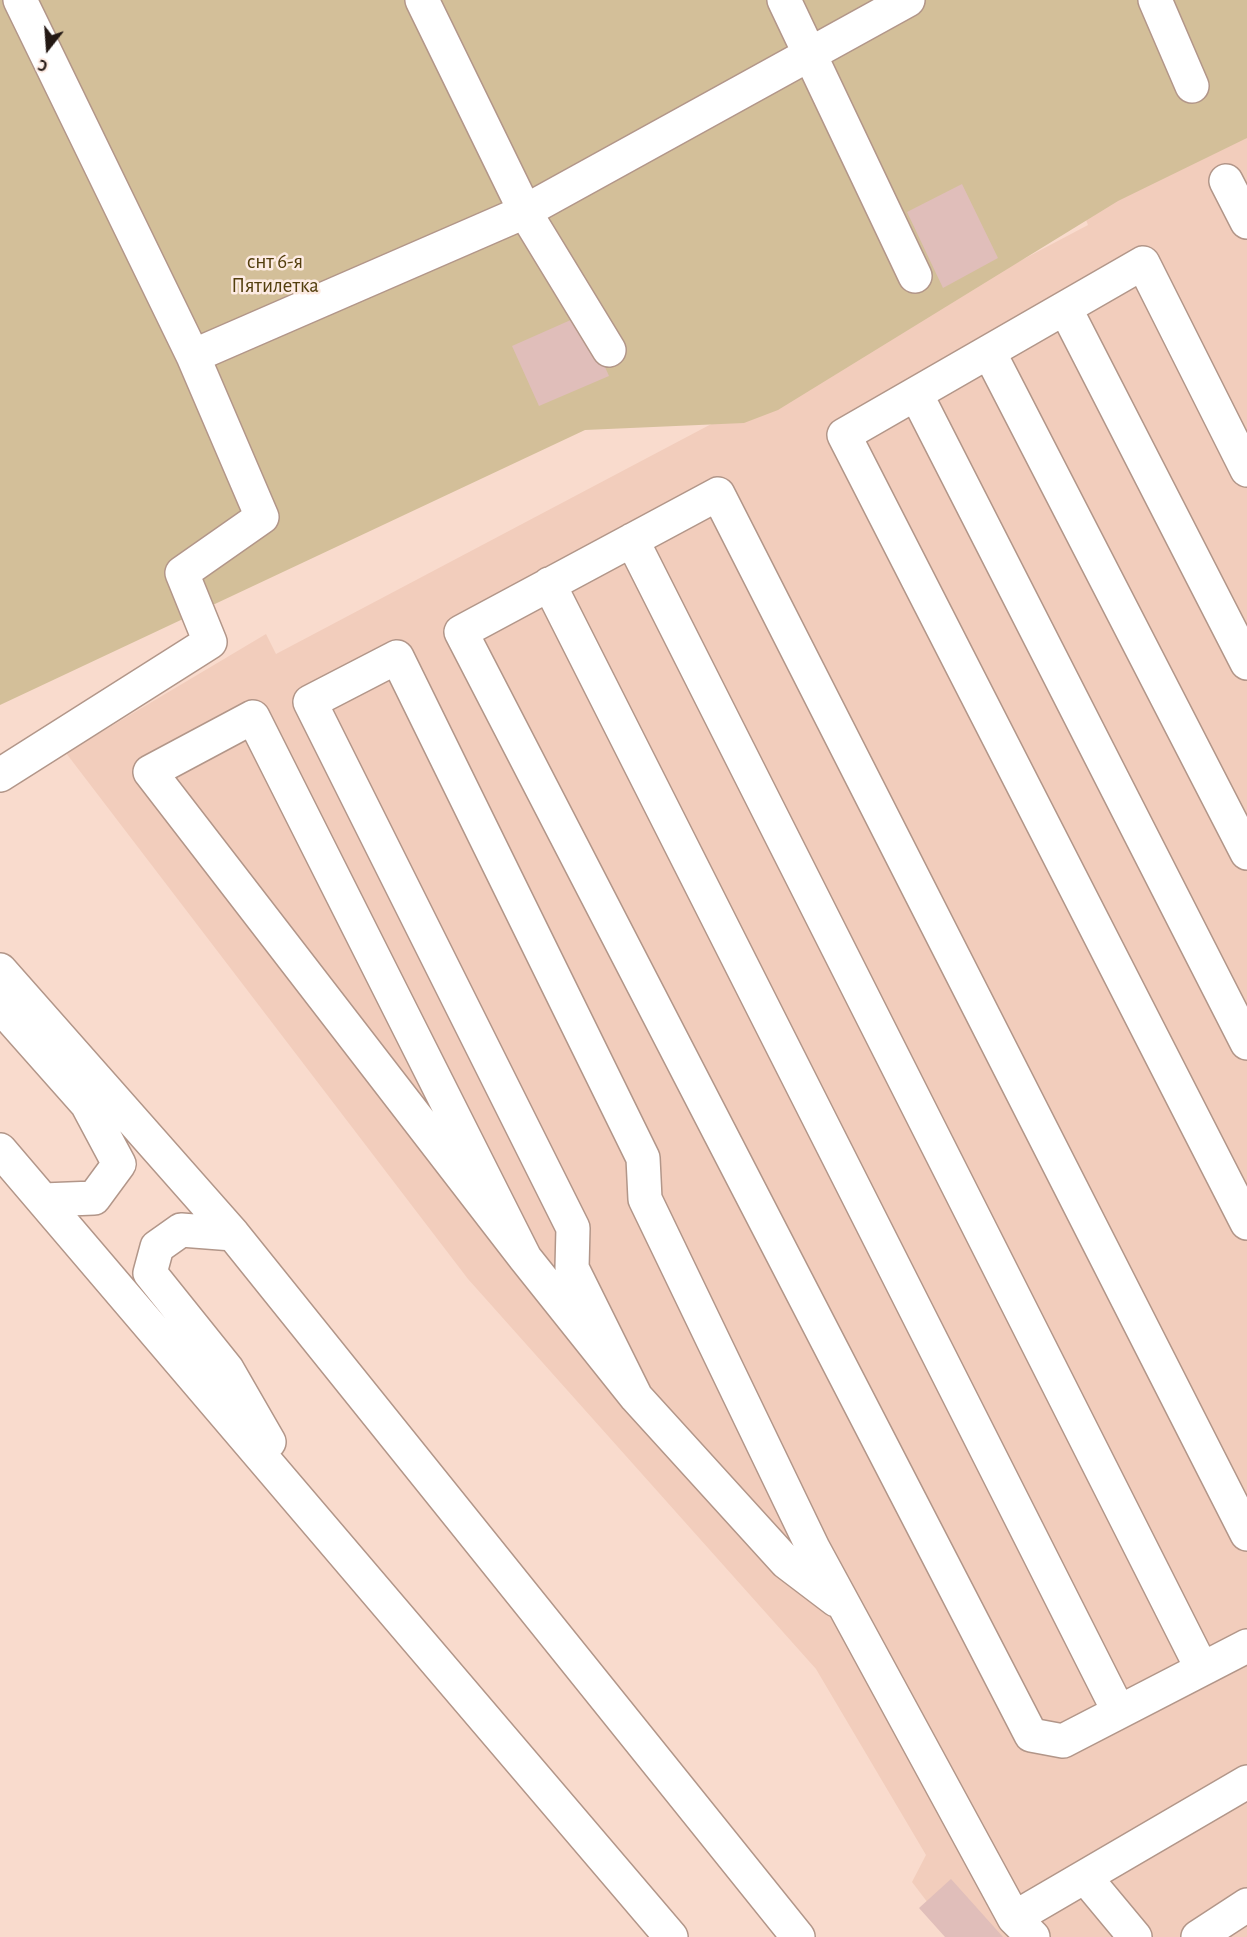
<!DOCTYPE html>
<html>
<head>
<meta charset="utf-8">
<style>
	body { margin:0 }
	#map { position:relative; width:1247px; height:1937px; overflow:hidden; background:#f9dbcd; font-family:"Alegreya Sans",sans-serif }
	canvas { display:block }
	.north { position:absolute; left:18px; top:18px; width:60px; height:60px; -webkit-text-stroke:4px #fdebe3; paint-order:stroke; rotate:197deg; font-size:16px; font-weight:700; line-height:24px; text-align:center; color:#231814 }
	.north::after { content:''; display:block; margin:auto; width:21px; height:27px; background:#231814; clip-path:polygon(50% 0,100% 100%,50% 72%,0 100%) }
</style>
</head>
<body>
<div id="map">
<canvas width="1247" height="1937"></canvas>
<div class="north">С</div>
</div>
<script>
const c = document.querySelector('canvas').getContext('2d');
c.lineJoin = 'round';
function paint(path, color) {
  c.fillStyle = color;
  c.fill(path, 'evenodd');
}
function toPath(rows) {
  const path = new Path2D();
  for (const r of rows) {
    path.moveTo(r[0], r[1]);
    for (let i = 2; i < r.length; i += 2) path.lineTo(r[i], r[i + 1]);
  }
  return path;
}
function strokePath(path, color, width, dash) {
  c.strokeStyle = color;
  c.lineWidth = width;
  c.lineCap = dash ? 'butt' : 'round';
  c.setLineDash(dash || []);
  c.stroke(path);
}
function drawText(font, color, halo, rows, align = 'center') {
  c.font = font + ' "Alegreya Sans",sans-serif';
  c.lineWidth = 5;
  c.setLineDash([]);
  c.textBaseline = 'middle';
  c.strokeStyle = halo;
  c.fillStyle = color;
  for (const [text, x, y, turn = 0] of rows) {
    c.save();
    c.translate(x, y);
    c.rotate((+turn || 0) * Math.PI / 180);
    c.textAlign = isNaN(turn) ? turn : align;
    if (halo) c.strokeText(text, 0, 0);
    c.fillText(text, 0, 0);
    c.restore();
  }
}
paint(toPath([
	[1247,131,1247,1937,954,1937,912,1882,926,1855,816,1669,468,1279,66,753,266,634,276,654,1088,225,1082,209]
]), '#f2cdbc');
paint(toPath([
	[0,0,1247,0,1247,138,1118,201,778,410,744,423,585,430,0,705]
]), '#d3bf99');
paint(toPath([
	[962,184,998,258,943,288,907,212],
	[582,315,609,376,539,406,512,346],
	[951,1879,1003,1937,945,1937,919,1908]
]), '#e0beba');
const minor = toPath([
	[422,0,522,205,522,213,528,217,609,350],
	[784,0,915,276],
	[1155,0,1192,86],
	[1226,181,1247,222],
	[1065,308,1247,663],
	[989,352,1247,853],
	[193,356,522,213,908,0],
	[916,394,1247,1043],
	[1247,470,1143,263,844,435,1247,1223],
	[632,540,1202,1669],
	[549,584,1119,1712],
	[0,775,210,642,182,573,262,517,193,356,20,0],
	[525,1258,253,717,150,772,525,1258,636,1397,786,1562,836,1600],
	[636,1397,572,1268,573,1228,310,702,397,657,643,1158,645,1199,813,1548,1014,1918,1033,1937],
	[1247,1534,718,494,461,632,1031,1735,1063,1741,1247,1646],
	[1085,1877,1135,1937],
	[1014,1918,1247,1782],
	[1198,1937,1247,1905]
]);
const major = toPath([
	[0,970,233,1234,798,1937],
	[0,1006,87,1104,119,1164,94,1198,43,1200],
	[0,1150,671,1937],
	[233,1234,181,1230,157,1247,150,1273,227,1369,269,1442]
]);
strokePath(minor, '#b29689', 36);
strokePath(major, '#b29689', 36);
strokePath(minor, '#fff', 33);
strokePath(major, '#fff', 33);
drawText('21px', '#533e0d', '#fdebe3', [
	["снт 6-я",275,262],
	["Пятилетка",275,286]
]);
</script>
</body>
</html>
